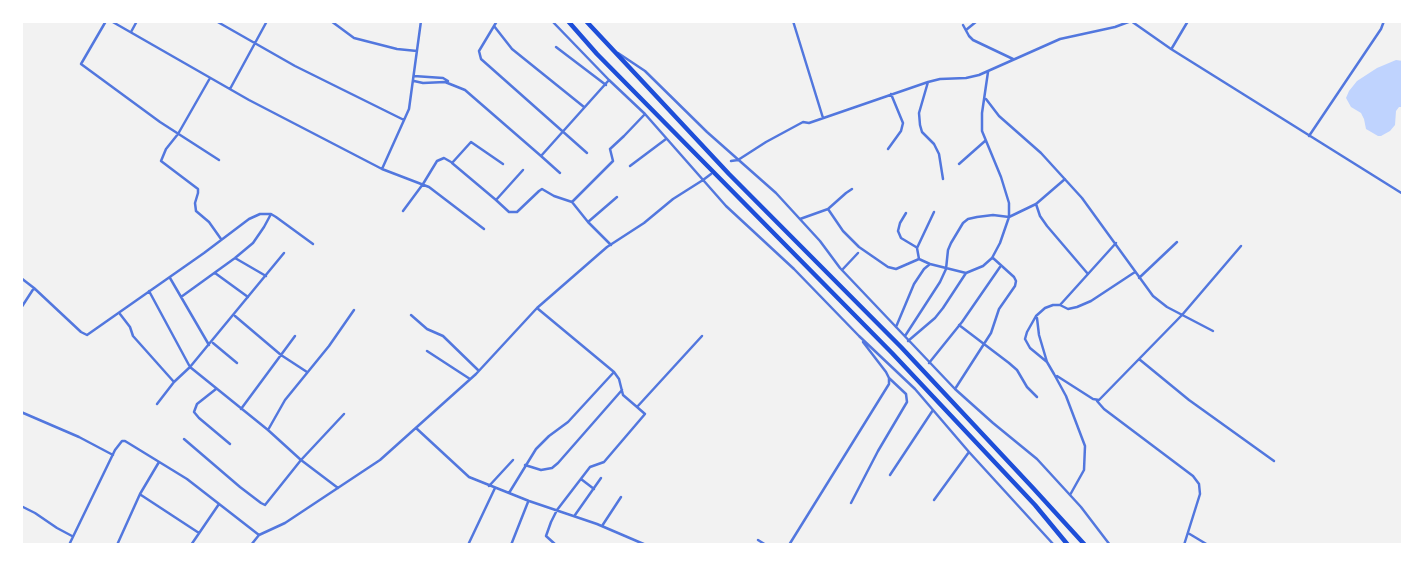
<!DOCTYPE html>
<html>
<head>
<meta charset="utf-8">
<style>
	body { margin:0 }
	#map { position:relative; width:1424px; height:566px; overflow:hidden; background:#f2f2f2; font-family:"Exo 2",sans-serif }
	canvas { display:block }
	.frame { position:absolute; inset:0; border:23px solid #fff; pointer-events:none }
</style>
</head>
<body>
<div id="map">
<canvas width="1424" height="566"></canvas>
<div class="frame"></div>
</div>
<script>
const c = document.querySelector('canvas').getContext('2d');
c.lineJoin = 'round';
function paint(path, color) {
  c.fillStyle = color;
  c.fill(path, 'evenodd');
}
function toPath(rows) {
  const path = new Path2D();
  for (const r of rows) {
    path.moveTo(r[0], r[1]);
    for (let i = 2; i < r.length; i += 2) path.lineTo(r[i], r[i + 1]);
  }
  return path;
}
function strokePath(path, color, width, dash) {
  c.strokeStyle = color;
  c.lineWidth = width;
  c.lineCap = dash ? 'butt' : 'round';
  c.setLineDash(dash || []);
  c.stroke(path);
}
paint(toPath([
	[1396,60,1403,61,1403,107,1399,107,1396,111,1395,125,1390,131,1381,136,1378,136,1366,129,1364,119,1361,113,1351,107,1346,98,1349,91,1357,81,1377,68]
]), '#bfd3fe');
strokePath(toPath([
	[106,21,81,64,160,122,219,160],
	[111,21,249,100,382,169,409,109,421,21],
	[216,21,295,66,404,120],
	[331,21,354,38,397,49,417,51],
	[497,21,479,51,481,59,587,153],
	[552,21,609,80,645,114,726,206,794,269,859,336,915,389,969,452,1054,545],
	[793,21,823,118],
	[1131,21,1171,49,1403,194],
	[963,25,969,36,973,40,1013,59],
	[494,26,512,49,584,107],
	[966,30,977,21],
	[131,32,137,21],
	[556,47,606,85],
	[1172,48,1188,21],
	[618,53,645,71,707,132,776,193,820,241,840,268,955,389,993,423,1037,459,1081,507,1110,545],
	[414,76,443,78,448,81],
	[210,78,178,134,166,149,161,161,198,189,198,193,195,203,196,211,209,222,221,239],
	[414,81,423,83,445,82,465,90,541,156,609,80],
	[928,82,919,113,920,125,922,132,934,144,939,154,943,179],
	[230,89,267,21],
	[986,99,999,116,1041,153,1082,198,1153,296,1167,307,1213,331],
	[1309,136,1381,29,1384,21],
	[888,149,901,131,903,123,891,94],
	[541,156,560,173],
	[731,161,738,160,766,142,803,122,809,123,928,82,940,79,966,78,979,75,1060,39,1115,27,1131,21],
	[959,164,985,141],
	[630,166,666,139],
	[382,169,429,187,484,229],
	[523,170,496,200,509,212,517,212,539,191,542,189,554,196,572,202],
	[496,200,452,163,471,142,503,164],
	[1036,204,1040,216,1047,226,1088,274],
	[828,209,843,231,859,247,888,267,896,269,919,259,930,264,966,273,983,266,992,258,1000,243,1009,217,1009,203,1001,177,982,131,982,113,988,72],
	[403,211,423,184,437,161,444,158,451,162],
	[906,213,900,223,898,231,901,238,916,247],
	[800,219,828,209,846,193,852,189],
	[588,222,617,197],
	[611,245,588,222,572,202,613,161,610,149,624,136,645,114],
	[284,253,190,367,268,430,301,460,338,488],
	[235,258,266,276],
	[919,259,917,248,934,212],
	[842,270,858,253],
	[215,273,248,297],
	[21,278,34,288,81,332,87,335,204,253,249,219,260,214,271,214,276,217,313,244],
	[170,278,209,345],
	[1139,278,1177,242],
	[149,291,190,367,174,382,157,404],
	[181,297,235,258,253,243,264,227,271,214],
	[1060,305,1068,309,1077,307,1091,301,1135,272],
	[21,308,34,288],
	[537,308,614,372,619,379,623,395,637,407],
	[120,314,130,327,133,336,174,382],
	[411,315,427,329,443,336,478,370],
	[235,316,281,355,307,372],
	[1037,318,1039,335,1047,362],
	[959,325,1009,363,1017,370,1027,387,1037,397],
	[896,327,914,284,924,269,930,264],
	[905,336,940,282,946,269,948,250,951,243,963,223,968,219,977,217,993,215,1009,217,1036,204,1065,179],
	[908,341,935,318,943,308,966,273],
	[213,343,237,363],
	[427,351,470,379],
	[1139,359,1189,400,1274,461],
	[929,363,962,322,1000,267],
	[1057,376,1093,399,1099,400,1182,315,1241,246],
	[216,389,197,404,194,412,199,418,230,444],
	[955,389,991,333,999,309,1015,286,1016,281,1014,277,993,258],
	[1097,401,1104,409,1193,476,1199,484,1200,494,1184,545],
	[241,409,295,336],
	[21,412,79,437,113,455],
	[416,428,469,477,529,501,597,524,646,545],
	[268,430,285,400,329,346,354,310],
	[184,439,240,487,261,503,265,505,301,460,344,414],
	[525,465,541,470,552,468,558,463,622,390],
	[890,475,933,410],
	[581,479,594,489],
	[489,486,513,460],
	[509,493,536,449,549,436,568,422,614,372],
	[141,495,199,533],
	[1070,495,1084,470,1085,446,1066,396,1054,374,1047,362,1030,348,1025,339,1027,332,1036,316,1045,308,1053,305,1060,305,1116,243],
	[934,500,969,452],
	[851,503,878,451,907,402,906,394,889,378],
	[21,506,35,513,57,528,72,536],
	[575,515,601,478],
	[602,526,621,497],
	[1188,533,1208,545],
	[758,540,766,545],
	[69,545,115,450,122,441,125,441,187,479,259,535],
	[117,545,140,494,159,462],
	[191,545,219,504],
	[251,545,259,535,285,523,380,460,476,374,537,308,607,247,644,223,673,199,703,180,711,174],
	[468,545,495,488],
	[511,545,528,502],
	[556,545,546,536,551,522,557,510,590,467,604,462,645,414,637,407,702,336],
	[789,545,889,384,889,378,886,372,863,342]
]), '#5277de', 2.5);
strokePath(toPath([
	[568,21,597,54,892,353,1035,505,1068,545],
	[586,21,729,174,901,347,1033,488,1085,545]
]), '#1d4ed8', 4.5);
</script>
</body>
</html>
